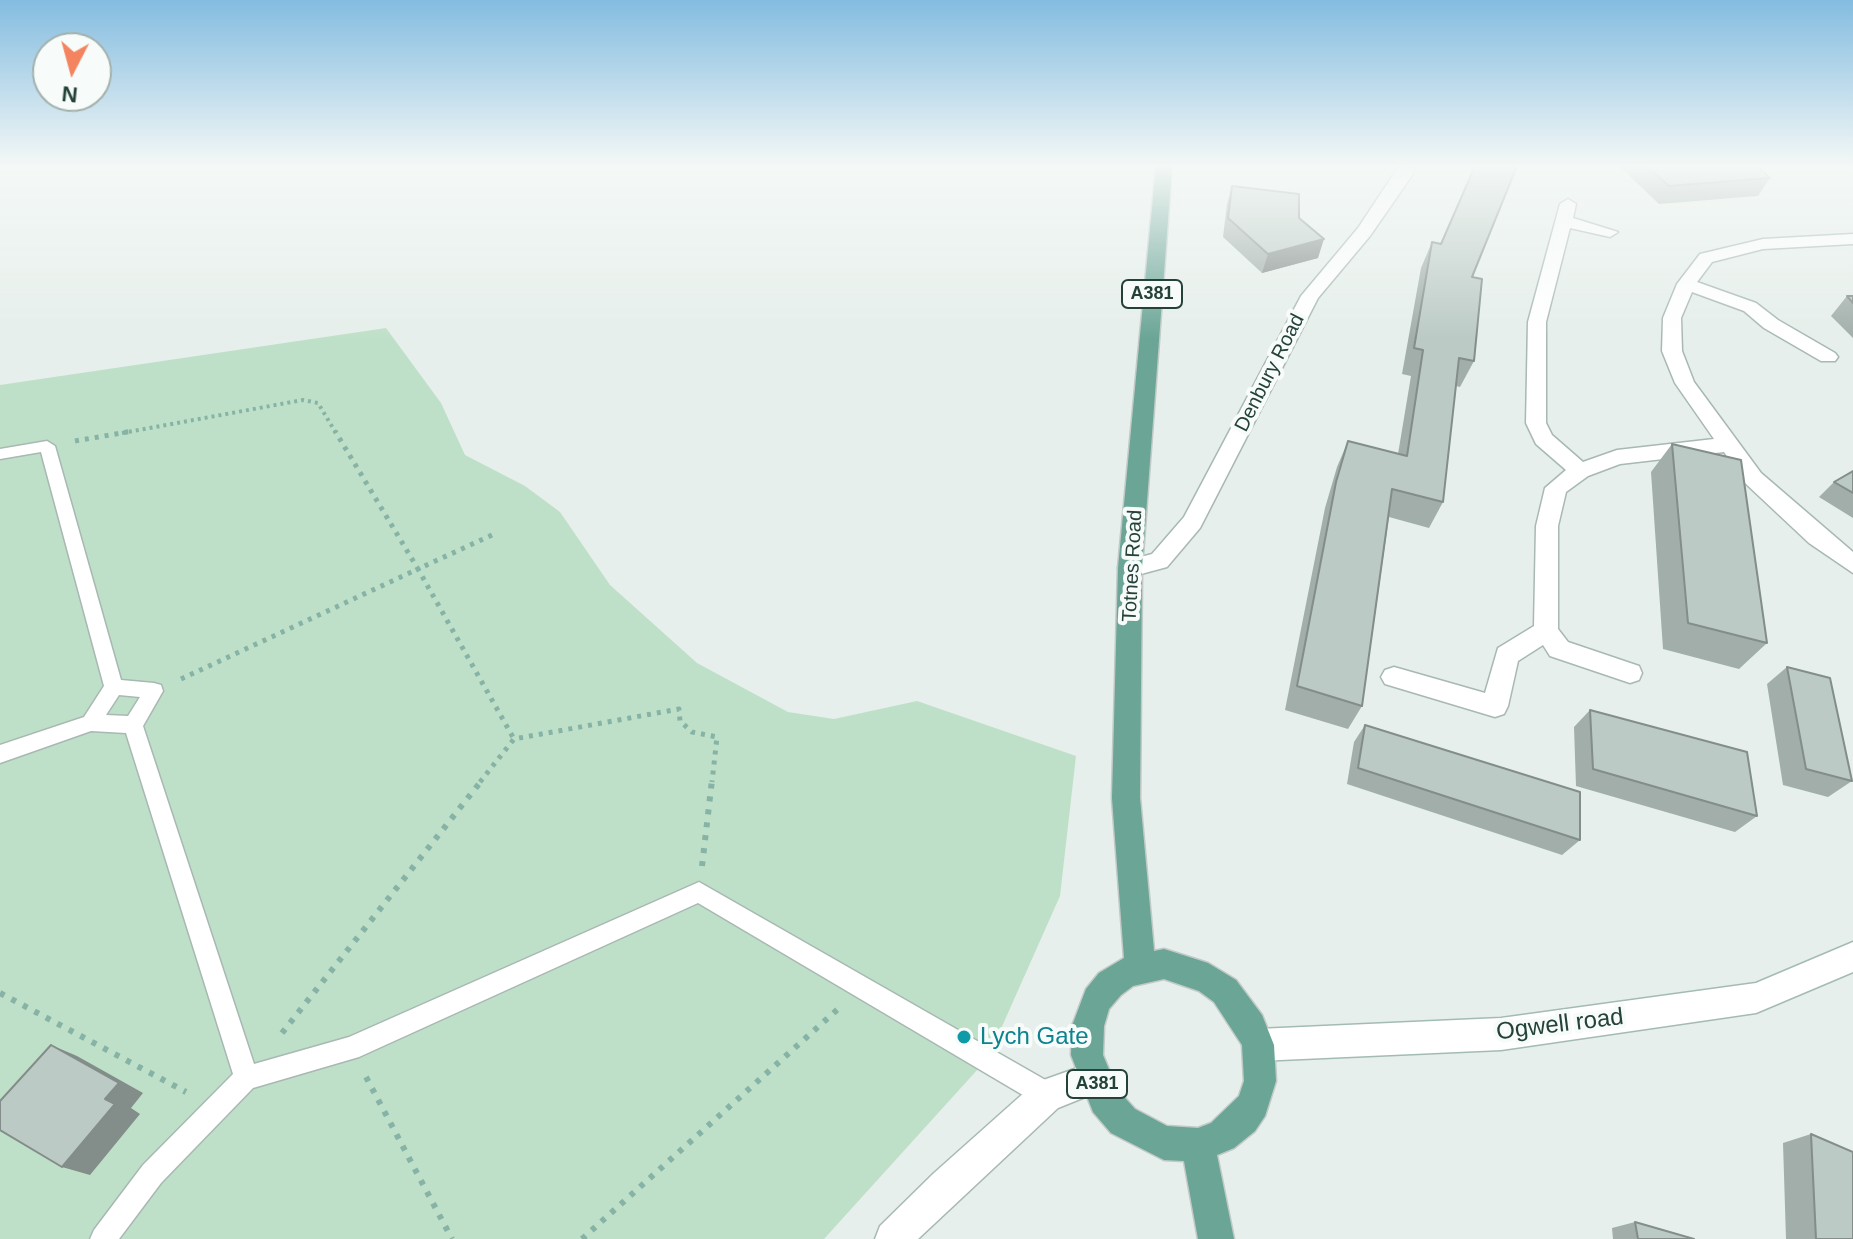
<!DOCTYPE html>
<html>
<head>
<meta charset="utf-8">
<style>
	body { margin:0 }
	#map { position:relative; width:1853px; height:1239px; overflow:hidden; background:#e6efeb; font-family:Arial,sans-serif }
	canvas { display:block }
	.north { position:absolute; left:32px; top:32px; width:80px; height:80px; box-sizing:border-box; background:#f7fbf9; border:2px solid #a3b1ad; border-radius:50%; rotate:186deg; font-size:22px; font-weight:700; line-height:32px; text-align:center; color:#24423a }
	.north::after { content:''; display:block; margin:auto; width:28px; height:36px; background:#f4845f; clip-path:polygon(50% 0,100% 100%,50% 72%,0 100%) }
</style>
</head>
<body>
<div id="map">
<canvas width="1853" height="1239"></canvas>
<div class="north">N</div>
</div>
<script>
const c = document.querySelector('canvas').getContext('2d');
c.lineJoin = 'round';
function paint(path, color) {
  c.fillStyle = color;
  c.fill(path, 'evenodd');
}
function toPath(rows) {
  const path = new Path2D();
  for (const r of rows) {
    path.moveTo(r[0], r[1]);
    for (let i = 2; i < r.length; i += 2) path.lineTo(r[i], r[i + 1]);
  }
  return path;
}
function strokePath(path, color, width, dash) {
  c.strokeStyle = color;
  c.lineWidth = width;
  c.lineCap = dash ? 'butt' : 'round';
  c.setLineDash(dash || []);
  c.stroke(path);
}
function drawText(font, color, halo, rows, align = 'center') {
  c.font = font + ' Arial,sans-serif';
  c.lineWidth = 8;
  c.setLineDash([]);
  c.textBaseline = 'middle';
  c.strokeStyle = halo;
  c.fillStyle = color;
  for (const [text, x, y, turn = 0] of rows) {
    c.save();
    c.translate(x, y);
    c.rotate((+turn || 0) * Math.PI / 180);
    c.textAlign = isNaN(turn) ? turn : align;
    if (halo) c.strokeText(text, 0, 0);
    c.fillText(text, 0, 0);
    c.restore();
  }
}
paint(toPath([
	[386,328,441,403,465,455,525,486,560,512,610,585,697,663,788,712,834,719,917,701,1076,756,1060,896,988,1058,824,1239,0,1239,0,385]
]), '#bfe0c8');
const lane = toPath([
	[47,441,55,446,121,680,154,683,161,685,163,691,143,726,254,1064,349,1037,699,882,1056,1086,1059,1095,1056,1104,1047,1107,1038,1104,698,903,359,1057,253,1088,161,1183,119,1239,90,1239,94,1230,143,1165,233,1074,126,733,91,731,0,763,0,745,84,717,104,686,41,452,0,459,0,449,47,441],
	[119,695,140,697,128,716,106,715,119,695]
]);
const street = toPath([
	[1399,166,1415,166,1413,174,1370,236,1318,298,1200,528,1167,567,1130,577,1122,574,1118,568,1122,562,1152,554,1184,517,1301,296,1358,228,1399,166],
	[1568,199,1576,204,1573,218,1618,232,1610,237,1570,228,1546,322,1546,423,1552,435,1583,462,1617,450,1714,439,1675,383,1662,351,1663,318,1677,284,1700,254,1763,239,1853,234,1853,244,1763,249,1712,262,1697,282,1756,303,1778,320,1835,353,1838,357,1835,361,1821,361,1764,328,1744,311,1692,292,1681,318,1682,351,1694,382,1761,473,1853,552,1853,573,1809,543,1745,483,1724,452,1620,464,1588,476,1566,492,1558,526,1558,629,1568,642,1639,666,1642,673,1639,680,1630,683,1550,656,1543,645,1518,661,1508,706,1504,714,1495,717,1385,684,1381,677,1385,670,1394,667,1485,693,1498,648,1534,626,1536,526,1545,488,1566,470,1536,444,1526,423,1528,322,1560,204,1568,199],
	[1094,1062,1105,1067,1110,1078,1105,1089,1058,1108,918,1239,875,1239,880,1226,934,1173,1035,1083,1094,1062]
]);
const secondary = toPath([
	[1853,942,1853,972,1756,1013,1501,1050,1258,1061,1247,1056,1242,1045,1247,1034,1258,1029,1501,1018,1756,983,1853,942]
]);
const primary = toPath([
	[1156,166,1172,166,1142,568,1140,798,1154,951,1164,949,1208,963,1236,980,1262,1015,1274,1045,1276,1081,1265,1116,1255,1131,1234,1148,1217,1155,1234,1239,1198,1239,1184,1161,1164,1160,1111,1133,1093,1112,1071,1055,1072,1026,1086,989,1099,973,1124,958,1112,798,1118,568,1156,166],
	[1164,979,1199,991,1214,1002,1242,1045,1244,1081,1239,1096,1211,1123,1198,1128,1167,1126,1135,1109,1117,1089,1103,1055,1104,1026,1109,1009,1121,995,1133,986,1164,979]
]);
strokePath(lane, '#a8b8b2', 3);
strokePath(street, '#a8b8b2', 3);
strokePath(secondary, '#a4bbb3', 3);
strokePath(primary, '#c2cac8', 3);
strokePath(toPath([
	[122,433,303,400,318,403,336,433]
]), '#86b3a5', 4, [3, 4]);
strokePath(toPath([
	[75,441,133,431],
	[492,535,418,569,514,739],
	[181,679,418,569,335,431],
	[480,782,514,739,679,709,680,721,692,732,717,737,712,782]
]), '#86b3a5', 5, [4, 6]);
strokePath(toPath([
	[702,866,712,780],
	[0,993,186,1092],
	[282,1033,482,780],
	[366,1077,452,1239],
	[582,1239,838,1009]
]), '#86b3a5', 6, [5, 8]);
paint(lane, '#fff');
paint(street, '#fff');
paint(secondary, '#fff');
paint(primary, '#6aa596');
paint(toPath([
	[1619,166,1757,166,1770,178,1758,196,1659,204],
	[1232,186,1299,218,1318,258,1262,273,1223,237,1227,204],
	[1432,242,1472,277,1474,361,1460,387,1456,386,1443,502,1429,528,1389,517,1362,706,1348,729,1285,710,1325,508,1337,467,1348,441,1398,454,1411,376,1402,374,1421,268],
	[1847,296,1853,296,1853,338,1831,316],
	[1672,444,1767,643,1739,669,1663,649,1651,472],
	[1853,471,1853,518,1819,497,1834,482],
	[1787,667,1852,781,1828,797,1783,785,1767,684],
	[1590,710,1757,816,1735,832,1576,786,1574,727],
	[1365,725,1580,840,1562,855,1347,784,1354,742],
	[1811,1134,1853,1239,1786,1239,1783,1143],
	[1635,1222,1694,1239,1613,1239,1612,1228]
]), '#a1aea9');
paint(toPath([
	[1324,239,1318,258,1262,273,1268,254],
	[51,1045,77,1056,143,1093,131,1108,140,1114,90,1175,62,1167,105,1099]
]), '#838d89');
const building = toPath([
	[1475,166,1517,166,1472,277,1482,279,1474,361,1459,358,1443,502,1392,489,1362,706,1297,686,1336,482,1348,441,1407,456,1423,350,1414,348,1432,242,1441,244,1475,166],
	[1647,166,1757,166,1770,178,1669,186,1647,166],
	[1232,186,1299,194,1299,218,1324,239,1268,254,1228,218,1232,186],
	[1847,296,1853,296,1853,303,1847,296],
	[1672,444,1741,460,1767,643,1688,623,1672,444],
	[1853,471,1853,493,1834,482,1853,471],
	[1787,667,1830,678,1852,781,1806,769,1787,667],
	[1590,710,1747,752,1757,816,1593,769,1590,710],
	[1365,725,1580,792,1580,840,1358,768,1365,725],
	[51,1045,119,1083,105,1099,115,1104,62,1167,0,1130,0,1101,51,1045],
	[1811,1134,1853,1152,1853,1239,1816,1239,1811,1134],
	[1635,1222,1694,1239,1638,1239,1635,1222]
]);
paint(building, '#bbcac4');
strokePath(building, '#838d89', 2);
const sky = c.createLinearGradient(0, 0, 0, 339);
sky.addColorStop(0, '#84bce0');
sky.addColorStop(0.49, '#f4f8f6');
sky.addColorStop(1, '#f4f8f600');
c.fillStyle = sky;
c.fillRect(0, 0, 1853, 339);
for (const [x, y, r, color] of [
	[964,1037,8,"#0f9aa8"]
]) {
  const dot = new Path2D();
  dot.arc(x, y, r, 0, 2 * Math.PI);
  c.fillStyle = color;
  c.fill(dot);
  strokePath(dot, '#f7fbf9', 3);
}
for (const [x, y, w] of [
	[1152,294,60],
	[1097,1084,60]
]) {
  const box = new Path2D();
  box.roundRect(x - w / 2, y - 14, w, 28, 6);
  c.fillStyle = '#f7fbf9';
  c.fill(box);
  strokePath(box, '#24423a', 2);
}
drawText('bold 18px', '#24423a', null, [
	["A381",1152,294],
	["A381",1097,1084]
]);
drawText('20px', '#24423a', '#f7fbf9', [
	["Denbury Road",1270,373,-63],
	["Totnes Road",1133,566,-87]
]);
drawText('24px', '#24423a', '#f7fbf9', [
	["Ogwell road",1560,1025,-7]
]);
drawText('24px', '#0d838f', '#f7fbf9', [
	["Lych Gate",980,1037]
], 'left');
</script>
</body>
</html>
